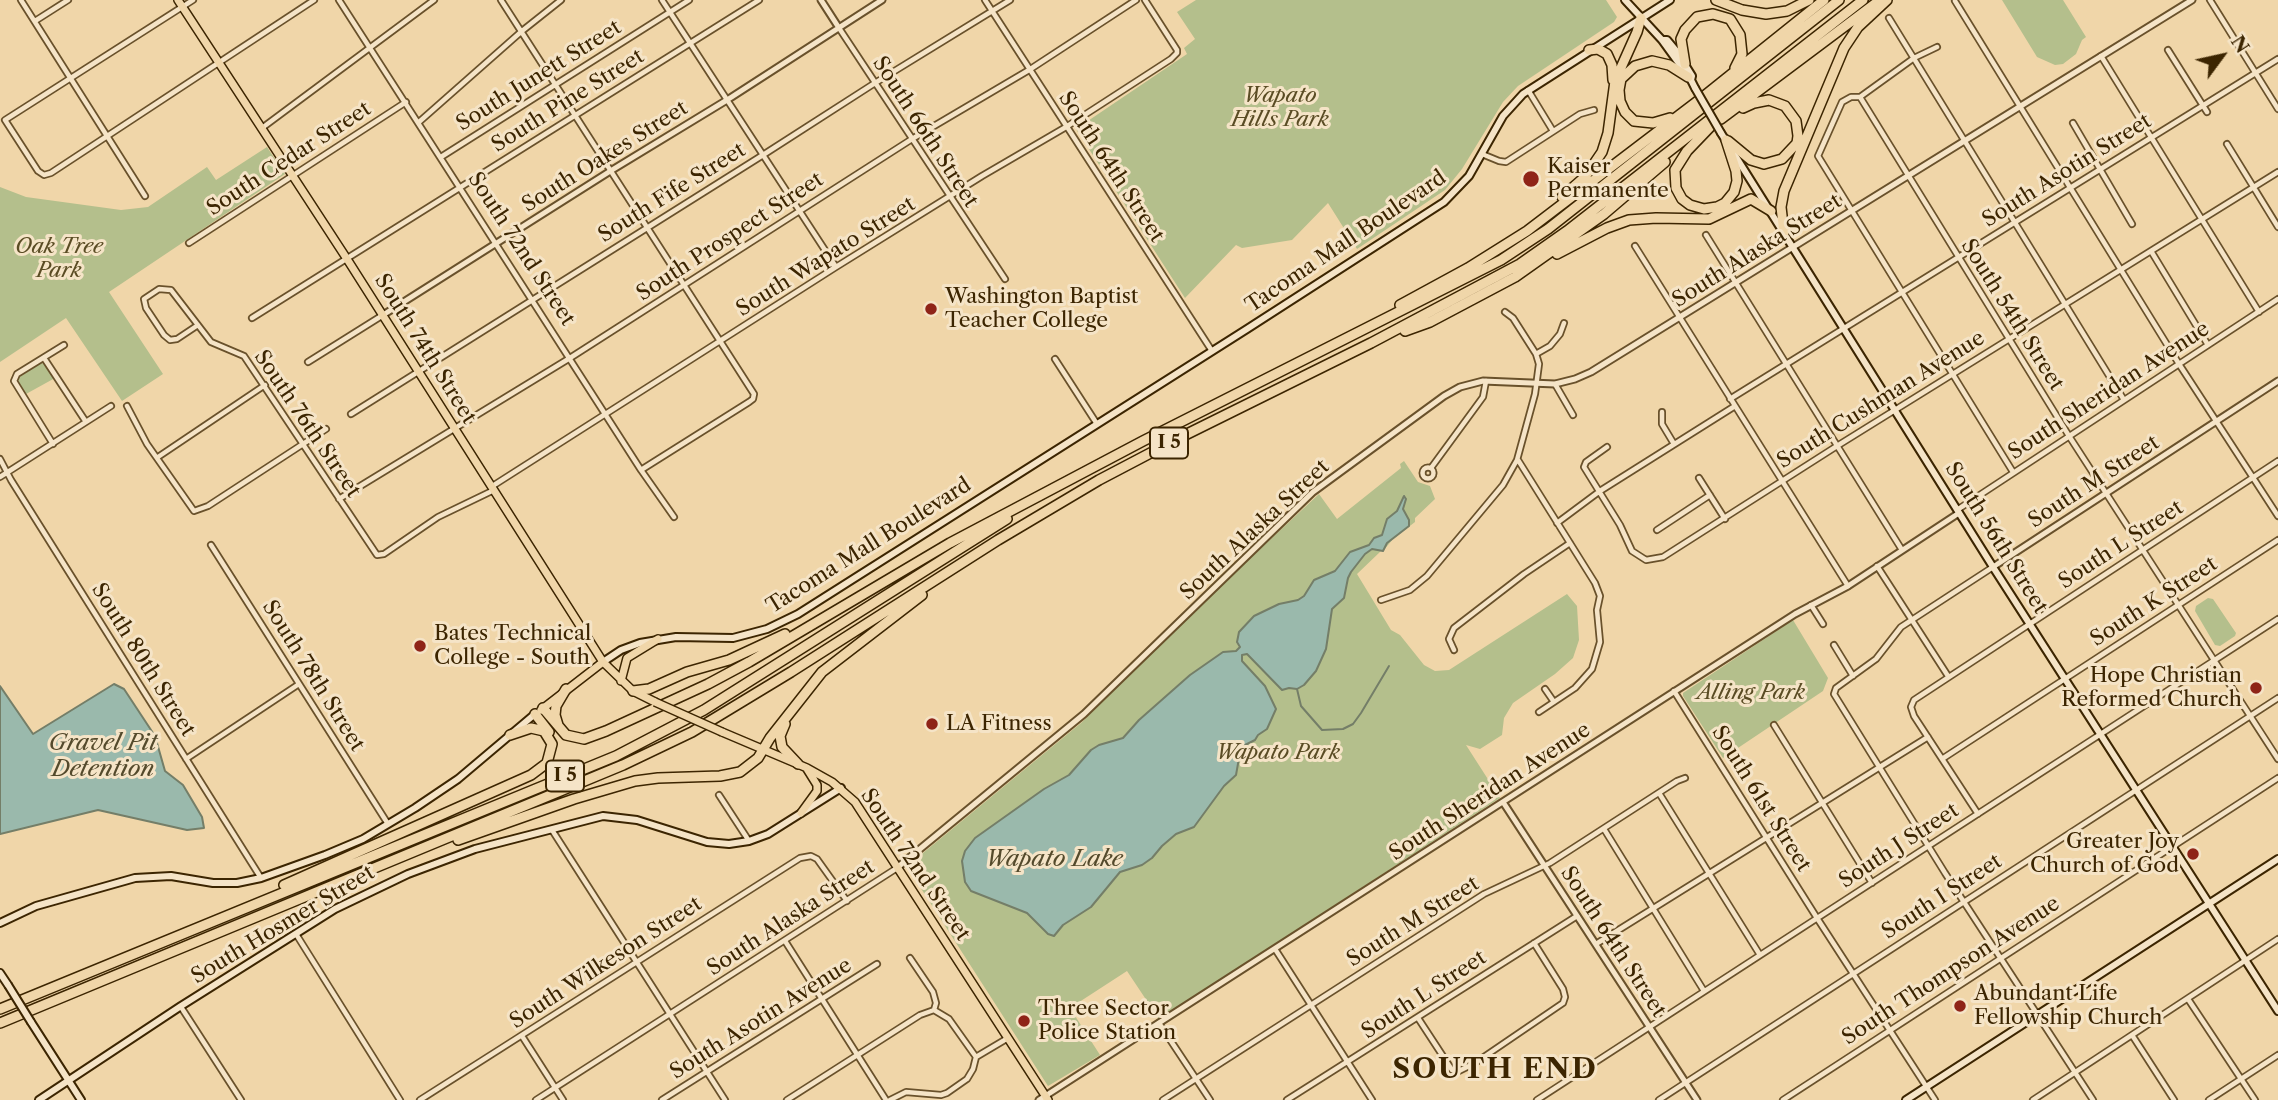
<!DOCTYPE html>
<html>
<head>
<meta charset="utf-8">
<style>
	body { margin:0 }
	#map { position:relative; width:2278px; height:1100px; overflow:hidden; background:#f0d6a9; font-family:"Libre Caslon Text",serif }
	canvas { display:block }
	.north { position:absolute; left:2187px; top:21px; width:70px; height:70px; -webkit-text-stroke:5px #f5e4c7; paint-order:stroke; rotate:57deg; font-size:19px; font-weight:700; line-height:28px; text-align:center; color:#3c2501 }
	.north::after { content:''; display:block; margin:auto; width:24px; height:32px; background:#3c2501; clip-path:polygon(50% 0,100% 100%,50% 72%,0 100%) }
</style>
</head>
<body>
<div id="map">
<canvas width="2278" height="1100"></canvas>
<div class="north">N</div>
</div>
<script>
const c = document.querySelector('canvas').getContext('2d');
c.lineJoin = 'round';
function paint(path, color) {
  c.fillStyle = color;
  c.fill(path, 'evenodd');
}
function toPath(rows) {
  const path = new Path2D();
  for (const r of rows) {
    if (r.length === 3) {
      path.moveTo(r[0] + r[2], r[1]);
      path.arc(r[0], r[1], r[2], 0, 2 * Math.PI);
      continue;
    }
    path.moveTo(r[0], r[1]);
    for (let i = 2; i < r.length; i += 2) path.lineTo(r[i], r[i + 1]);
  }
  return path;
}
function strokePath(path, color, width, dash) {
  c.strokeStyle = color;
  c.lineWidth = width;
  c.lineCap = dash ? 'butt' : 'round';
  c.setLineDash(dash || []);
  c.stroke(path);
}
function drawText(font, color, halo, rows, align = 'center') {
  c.font = font + ' "Libre Caslon Text",serif';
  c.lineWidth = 6;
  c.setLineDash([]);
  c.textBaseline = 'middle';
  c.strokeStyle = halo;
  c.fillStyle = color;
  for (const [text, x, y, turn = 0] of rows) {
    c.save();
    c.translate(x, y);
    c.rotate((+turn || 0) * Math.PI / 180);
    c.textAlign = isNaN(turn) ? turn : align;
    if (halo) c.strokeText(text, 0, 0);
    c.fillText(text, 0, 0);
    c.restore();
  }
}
paint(toPath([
	[1196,0,1606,0,1617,17,1614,22,1518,86,1503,102,1462,169,1445,190,1357,249,1328,203,1292,240,1242,248,1236,245,1185,298,1076,129,1187,54,1184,48,1195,39,1177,12],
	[2002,0,2063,0,2086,37,2082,40,2076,54,2063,64,2055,65,2037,57],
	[267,147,285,174,109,292,163,374,122,401,66,318,0,362,0,187,26,197,121,210,148,207,207,167,216,180],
	[41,363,46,364,55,378,26,394,19,383,18,378],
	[1404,461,1418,482,1430,486,1435,499,1415,518,1415,522,1393,539,1383,551,1381,551,1357,574,1391,630,1400,635,1424,665,1435,671,1449,670,1567,594,1577,606,1579,640,1573,658,1555,674,1513,703,1504,718,1502,735,1480,749,1466,745,1500,798,1159,1019,1127,971,1070,1008,1100,1055,1048,1086,913,876,918,872,912,862,1081,723,1199,606,1319,494,1337,519,1401,468,1400,464],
	[2208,598,2213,599,2236,633,2235,636,2220,646,2215,645,2195,611,2196,606],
	[1793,620,1828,678,1823,691,1723,758,1683,696,1683,693]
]), '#b4bf8c');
const water = toPath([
	[1404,496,1406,499,1403,509,1409,520,1409,526,1387,543,1383,551,1372,549,1365,554,1351,572,1348,578,1344,598,1332,609,1326,649,1316,671,1304,685,1297,689,1289,688,1282,690,1247,654,1242,655,1242,661,1265,686,1276,709,1267,729,1258,735,1255,740,1241,747,1236,775,1224,786,1194,827,1176,834,1162,846,1152,858,1142,865,1120,872,1091,907,1063,925,1054,936,1048,934,1027,913,971,891,965,882,962,861,965,851,975,838,1044,789,1069,775,1091,750,1099,745,1123,738,1139,720,1190,675,1223,652,1236,651,1240,647,1237,642,1239,632,1254,616,1279,604,1298,600,1304,596,1314,580,1335,571,1350,552,1369,545,1374,538,1382,535,1387,519,1397,511,1404,496],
	[114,684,124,689,155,736,165,771,183,785,202,817,204,828,187,830,98,810,0,834,0,686,33,734,114,684]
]);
paint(water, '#9ab9ac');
strokePath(water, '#747e68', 2);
strokePath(toPath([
	[1297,689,1301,706,1322,730,1343,729,1353,724,1361,713,1389,666]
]), '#747e68', 2);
const minor = toPath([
	[21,0,145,196],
	[193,0,5,120,38,171,44,175,51,173,314,0],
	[339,0,641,470,674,517],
	[501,0,754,394,753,399,749,402,641,470],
	[662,0,836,267],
	[985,0,1212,351],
	[2210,0,2278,109],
	[1955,1,2179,364,2278,516],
	[1889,18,2124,400],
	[35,21,68,0],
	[839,28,1005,279],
	[1937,47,1914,58,1860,97,1851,97,1842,102,1818,156,2013,472],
	[2168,50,2207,112],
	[2101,56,2259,312],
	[1528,90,1553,131],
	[1860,97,2069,436,2278,759],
	[419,122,522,31,561,0],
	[2073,123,2132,224],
	[262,128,434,0],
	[2227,144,2278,227],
	[1482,154,1499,161,1506,162,1580,114,1594,110],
	[441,157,689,0],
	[1706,235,1902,550],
	[189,243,406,102],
	[1635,246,1848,586],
	[2151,251,2208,345],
	[252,318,759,0],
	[198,325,177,339,170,340,164,335,146,308,144,299,159,289,171,290,211,342,244,356,377,555,384,554,438,517,494,490],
	[1536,354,1550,346,1560,334,1564,323],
	[44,358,86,422],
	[1055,359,1097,424],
	[308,362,383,315],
	[1555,384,1573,415],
	[1730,399,2278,59],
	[127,406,147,444,194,511,208,506,326,429],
	[1662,412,1662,424,1674,444],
	[351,414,763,155,875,83,1010,0],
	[53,444,14,381,17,374,64,345],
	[1607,447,1586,462,1584,467,1620,525,1632,551,1646,560,1663,557,1837,446,2278,172],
	[158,457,265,385],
	[0,459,11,480,261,878],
	[1518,460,1595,583,1600,596,1597,610,1600,642,1592,669,1575,688,1539,712],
	[1428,473,5.5],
	[1431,468,1483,397,1486,381],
	[0,477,111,406],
	[1699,478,1725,519],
	[491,487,836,267,982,176,1066,127,1171,59,1177,53,1177,50,1145,0],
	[339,499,570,358,912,139,1029,70,1136,0],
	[1957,510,2278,299],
	[1557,523,1600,491,1735,406],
	[1657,530,1710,495],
	[211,545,388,824],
	[1877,566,1948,676],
	[1993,567,1901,627,1876,659,1836,688,1834,694,1945,873,2093,1100],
	[1381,600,1410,590,1427,576,1503,485,1517,460,1535,394,1539,364,1536,354,1513,318,1505,312],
	[1811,605,1823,624],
	[1834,645,1853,676],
	[1454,650,1449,639,1454,628,1524,574,1570,543],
	[1545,689,1554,702],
	[1674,691,1817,918,1935,1100],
	[1774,725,1872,883],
	[186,759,299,684],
	[1942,759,2278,540],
	[1659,793,1760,955],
	[719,795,749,841],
	[1978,814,1914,716,1911,707,1914,700,2278,461],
	[1604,829,1704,991],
	[552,830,725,1100],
	[296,934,400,1100],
	[785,941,886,1100],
	[1596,944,1928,737],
	[1275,949,1372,1100],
	[910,958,933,992,936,1003,934,1010],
	[2188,999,2255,1100],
	[181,1007,241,1100],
	[934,1010,949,1019,976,1057],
	[1418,1018,1452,1070,1459,1071,1475,1063,1563,1003,1565,997,1563,989,1534,943],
	[1159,1023,1210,1100],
	[2132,1035,2174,1100],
	[522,1036,563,1100],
	[420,1100,800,858,811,856,817,859,847,901],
	[536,1100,897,868],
	[662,1100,877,964],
	[787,1100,920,1015,934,1010],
	[890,1100,906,1092,941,1095,947,1093,967,1079,973,1069,976,1057,1008,1038],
	[1163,1100,1484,894,1550,863,1677,781,1685,778],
	[1287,1100,1577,916],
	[1537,1100,2278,619],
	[1659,1100,2278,698],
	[1783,1100,2278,778],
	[2033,1100,2278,939],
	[2209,1100,2278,1055]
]);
const tertiary = toPath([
	[821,0,839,28],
	[383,315,612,170,727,100,882,0],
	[1993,567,2278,381],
	[1503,802,1697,1100],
	[898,867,1084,714,1313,492,1444,396,1460,387,1483,381,1555,384,1575,379,1591,372,2192,0],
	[1039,1100,1795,614,1848,586,1959,513]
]);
const secondary = toPath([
	[1625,0,1662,40,1691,80],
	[1662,40,1667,40,1677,52,1692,76,1691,80,1695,88],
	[1721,133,1993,567,2278,1011],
	[603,662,621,650,640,643,676,637,733,638,767,629,798,614,1247,329,1444,202,1469,176,1503,116,1523,94,1670,0],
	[0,923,36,906,135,878,171,876,213,883,237,883,261,878,325,855,363,839,415,808,458,779,535,714],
	[0,973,8,985],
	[31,1022,81,1100],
	[39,1100,181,1006,335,909,408,874,475,849,603,816,637,820,707,842,729,844,749,841,768,834,841,788],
	[1906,1100,2278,859]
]);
const primary = toPath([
	[178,0,347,259,603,662,633,691,655,702],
	[621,681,627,658,658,639],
	[541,710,603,662],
	[722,732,807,768,832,782,855,802,1048,1100],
	[801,813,817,791,817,785,807,769]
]);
const motorway = toPath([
	[1716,0,1742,10,1766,14,1787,11,1809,0],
	[1589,50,1598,49,1607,54,1612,65,1613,80],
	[1685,64,1681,39,1685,30,1697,17,1713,14,1730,19,1740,35,1742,54,1735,68],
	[1670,118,1653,123,1634,121,1625,112,1620,101,1619,90,1621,79,1635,66,1652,61,1669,65,1688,77],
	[1721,119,1880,0],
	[1711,126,1687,151,1675,170,1676,188,1682,199,1690,205,1704,209,1717,207,1725,203,1734,192,1737,181,1736,171,1726,140],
	[1728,141,1751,160,1764,164,1782,159,1797,143,1798,136,1796,121,1785,106,1769,100,1754,103,1743,108],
	[1562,197,1585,177,1602,152,1608,133,1615,81,1637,32,1641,18],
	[1784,233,1781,207,1784,191,1844,48,1858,27,1887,0],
	[1557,254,1607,228,1629,220,1656,218,1709,219,1751,199,1771,211],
	[1400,305,1468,268,1527,231,1703,97,1824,0],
	[1405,331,1430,322,1515,277,1604,214,1665,162],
	[633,691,649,689,687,672,729,660,785,634],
	[543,708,566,735,584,739,606,731,708,684,749,662,950,543,1143,441,1501,260,1548,229,1839,0],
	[535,714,549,732],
	[785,724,780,736,782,747,798,764],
	[558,725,555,715,556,706,566,689],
	[458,840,574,799,635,781,658,778,720,776,740,772,758,758,770,738,822,672,922,595],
	[284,885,531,775,547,763,552,744,544,731,531,728,510,735],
	[0,1009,616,756,704,710,1007,519],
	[0,1023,623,765,692,732,791,672,998,540,1099,480,1179,438,1371,343,1520,264,1567,231,1863,0]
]);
strokePath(minor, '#69512b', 8);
strokePath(tertiary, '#69512b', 9);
strokePath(secondary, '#3c2501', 10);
strokePath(primary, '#3c2501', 10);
strokePath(motorway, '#3c2501', 12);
strokePath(minor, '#f5e4c7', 4.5);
strokePath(tertiary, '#f5e4c7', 5);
strokePath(secondary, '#f5e4c7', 6);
strokePath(primary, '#f0d6a9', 7);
strokePath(motorway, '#f0d6a9', 9);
const secondaryBridge = toPath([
	[1695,88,1721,133],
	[8,985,31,1022]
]);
const primaryBridge = toPath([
	[655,702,722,732]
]);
strokePath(secondaryBridge, '#3c2501', 10, []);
strokePath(primaryBridge, '#3c2501', 10, []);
strokePath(secondaryBridge, '#f5e4c7', 6);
strokePath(primaryBridge, '#f0d6a9', 7);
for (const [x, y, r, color] of [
	[1531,179,9,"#8f2418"],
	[931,309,7,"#8f2418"],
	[420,646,7,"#8f2418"],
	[2256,688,7,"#8f2418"],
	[932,724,7,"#8f2418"],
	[2193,854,7,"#8f2418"],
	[1960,1006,7,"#8f2418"],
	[1024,1021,7,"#8f2418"]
]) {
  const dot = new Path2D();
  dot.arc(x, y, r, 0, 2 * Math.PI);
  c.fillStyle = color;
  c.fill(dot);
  strokePath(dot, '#f5e4c7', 2.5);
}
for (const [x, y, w] of [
	[1169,443,38],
	[565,776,38]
]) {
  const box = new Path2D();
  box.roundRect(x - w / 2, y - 15.5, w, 31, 5);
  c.fillStyle = '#f5e4c7';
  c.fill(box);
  strokePath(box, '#3c2501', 2);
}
drawText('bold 19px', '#3c2501', null, [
	["I 5",1169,443],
	["I 5",565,776]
]);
drawText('21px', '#3c2501', '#f5e4c7', [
	["South Junett Street",539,76,-32],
	["South Pine Street",568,101,-32],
	["South 66th Street",925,132,57],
	["South Oakes Street",605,157,-32],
	["South Cedar Street",289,159,-33],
	["South 64th Street",1111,167,57],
	["South Asotin Street",2067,171,-32],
	["South Fife Street",672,193,-32],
	["South Prospect Street",730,237,-33],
	["Tacoma Mall Boulevard",1346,242,-34],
	["South 72nd Street",521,249,57],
	["South Alaska Street",1757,251,-32],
	["South Wapato Street",826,257,-32],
	["South 54th Street",2012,315,58],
	["South 74th Street",425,349,58],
	["South Sheridan Avenue",2109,391,-33],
	["South Cushman Avenue",1881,400,-32],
	["South 76th Street",307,424,56],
	["South M Street",2094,482,-33],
	["South Alaska Street",1255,530,-43],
	["South 56th Street",1996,538,58],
	["South L Street",2121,545,-33],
	["Tacoma Mall Boulevard",869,546,-32],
	["South K Street",2154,602,-33],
	["South 80th Street",143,660,58],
	["South 78th Street",313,676,58],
	["South Sheridan Avenue",1490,792,-33],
	["South 61st Street",1761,799,58],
	["South J Street",1899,846,-33],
	["South 72nd Street",915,865,56],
	["South I Street",1942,897,-33],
	["South Alaska Street",791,918,-33],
	["South M Street",1413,922,-32],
	["South Hosmer Street",283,925,-31],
	["South 64th Street",1613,942,57],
	["South Wilkeson Street",606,963,-33],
	["South Thompson Avenue",1951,971,-33],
	["South L Street",1424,995,-33],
	["South Asotin Avenue",761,1019,-32]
]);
drawText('italic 21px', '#5a4c24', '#f5e4c7', [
	["Wapato",1280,96],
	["Hills Park",1280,120],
	["Oak Tree",59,247],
	["Park",59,271],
	["Alling Park",1751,693],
	["Wapato Park",1278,753]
]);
drawText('21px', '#3c2501', '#f5e4c7', [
	["Kaiser",1547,167],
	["Permanente",1547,191],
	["Washington Baptist",945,297],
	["Teacher College",945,321],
	["Bates Technical",434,634],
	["College - South",434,658],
	["Hope Christian",2242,676,"right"],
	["Reformed Church",2242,700,"right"],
	["LA Fitness",946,724],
	["Greater Joy",2179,842,"right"],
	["Church of God",2179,866,"right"],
	["Abundant Life",1974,994],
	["Fellowship Church",1974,1018],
	["Three Sector",1038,1009],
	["Police Station",1038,1033]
], 'left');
drawText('italic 23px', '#544a2c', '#f5e4c7', [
	["Gravel Pit",103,743],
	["Detention",103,769],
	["Wapato Lake",1054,859]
]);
c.letterSpacing = '2px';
drawText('bold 28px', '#3c2501', '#f5e4c7', [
	["SOUTH END",1495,1070]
]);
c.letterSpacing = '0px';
</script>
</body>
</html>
